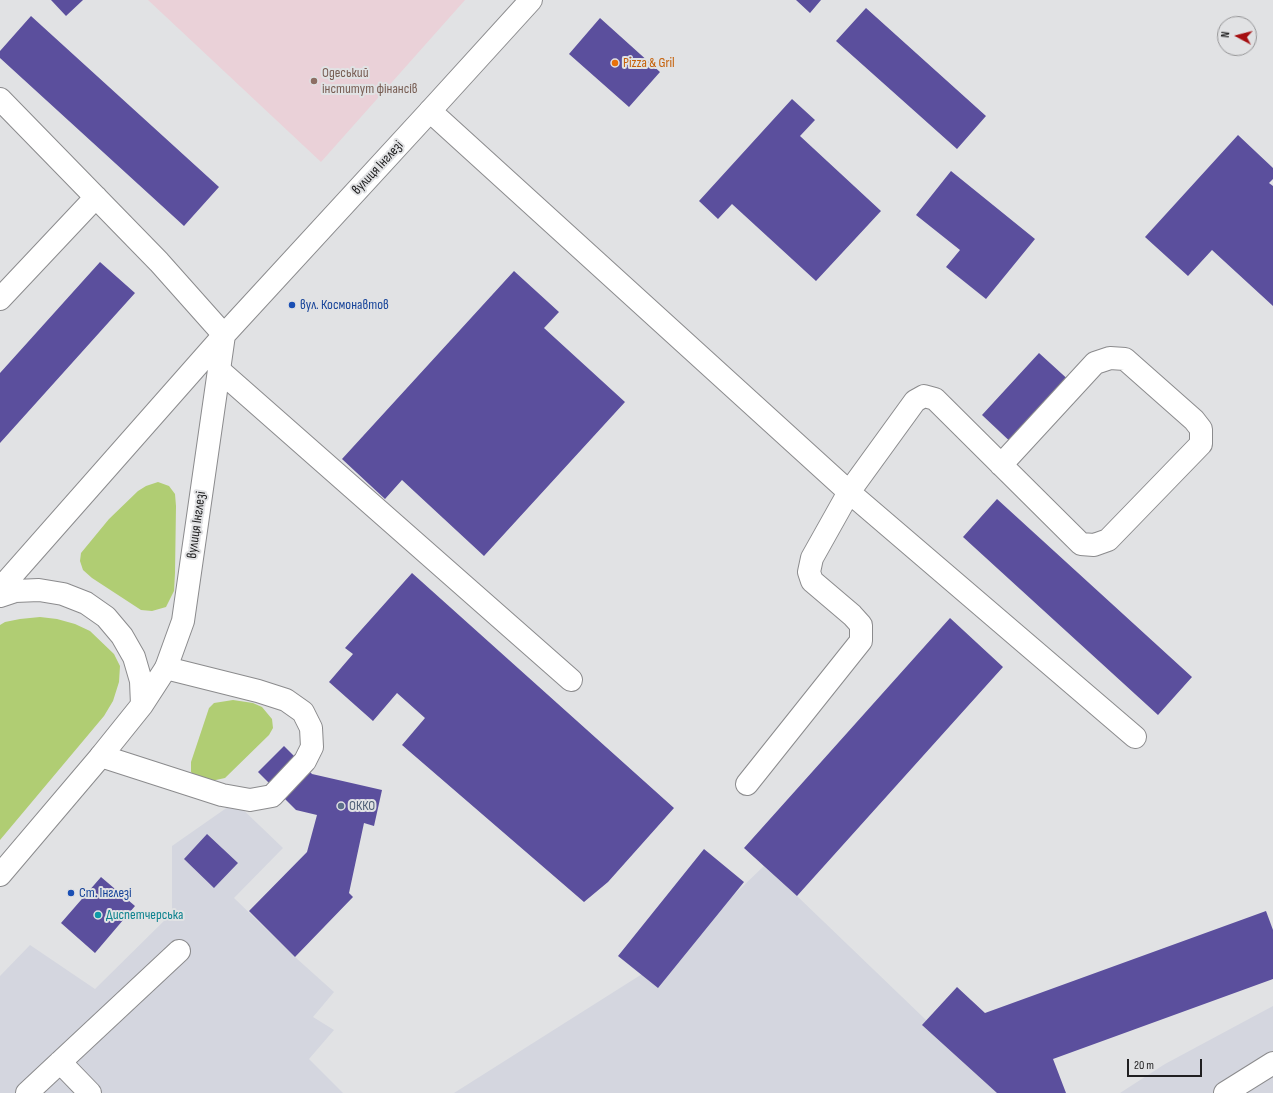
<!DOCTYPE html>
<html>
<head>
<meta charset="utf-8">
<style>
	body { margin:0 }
	#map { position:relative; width:1273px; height:1093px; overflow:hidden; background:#e1e2e4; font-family:"Sofia Sans Condensed",sans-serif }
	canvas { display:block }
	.north { position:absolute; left:1217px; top:16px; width:40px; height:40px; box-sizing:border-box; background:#e1e2e4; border:1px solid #949496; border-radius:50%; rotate:277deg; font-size:11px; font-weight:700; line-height:16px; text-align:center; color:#202021 }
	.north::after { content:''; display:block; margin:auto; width:14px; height:18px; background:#a50f11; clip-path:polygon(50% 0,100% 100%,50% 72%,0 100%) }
	.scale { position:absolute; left:1127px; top:1059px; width:75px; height:18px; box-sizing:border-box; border:2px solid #202021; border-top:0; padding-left:5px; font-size:12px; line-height:14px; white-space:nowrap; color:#202021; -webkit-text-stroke:3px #e1e2e4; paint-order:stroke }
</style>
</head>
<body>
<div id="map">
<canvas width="1273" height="1093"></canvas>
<div class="north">N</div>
<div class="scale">20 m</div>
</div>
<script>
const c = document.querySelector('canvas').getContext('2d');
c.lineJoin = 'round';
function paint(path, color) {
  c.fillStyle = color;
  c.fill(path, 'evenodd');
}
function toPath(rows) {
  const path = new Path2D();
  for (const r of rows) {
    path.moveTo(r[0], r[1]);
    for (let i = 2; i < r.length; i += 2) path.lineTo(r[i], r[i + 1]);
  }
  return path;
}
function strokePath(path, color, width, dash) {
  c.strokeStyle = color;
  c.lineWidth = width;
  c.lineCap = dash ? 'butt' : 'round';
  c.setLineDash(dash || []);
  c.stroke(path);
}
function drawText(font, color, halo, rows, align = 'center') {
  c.font = font + ' "Sofia Sans Condensed",sans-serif';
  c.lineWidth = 4;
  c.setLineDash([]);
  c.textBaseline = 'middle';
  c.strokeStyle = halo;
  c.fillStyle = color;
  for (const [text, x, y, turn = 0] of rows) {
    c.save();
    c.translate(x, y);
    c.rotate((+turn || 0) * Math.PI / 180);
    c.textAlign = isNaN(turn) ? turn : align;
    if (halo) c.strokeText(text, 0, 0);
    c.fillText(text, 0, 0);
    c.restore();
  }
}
paint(toPath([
	[235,802,283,848,234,898,295,957,334,992,313,1017,334,1030,309,1059,343,1093,0,1093,0,976,30,945,95,989,172,913,172,846],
	[764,866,797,896,1002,1093,454,1093,669,957],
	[1273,1006,1273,1093,1120,1093,1165,1064]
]), '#d4d6df');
paint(toPath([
	[148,0,465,0,321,162]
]), '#ead1d8');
paint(toPath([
	[158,482,169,486,175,494,176,506,175,573,174,591,166,607,152,611,141,610,92,578,83,570,80,561,81,553,109,519,138,491,146,486],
	[40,617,57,619,75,624,90,631,114,654,120,666,119,682,113,701,104,716,0,840,0,625,5,622,20,619],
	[233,700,253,703,262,707,272,719,273,728,269,735,225,778,211,781,196,778,191,772,191,762,209,708,214,703]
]), '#b0cd73');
paint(toPath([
	[51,0,83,0,66,16],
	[796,0,821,0,810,13],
	[866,8,986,116,957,149,836,41],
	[31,16,219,187,184,226,0,58,0,51],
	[600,18,660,72,629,107,569,54],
	[792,99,815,120,800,136,881,211,816,281,732,204,718,219,699,201],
	[1238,135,1273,168,1273,179,1269,183,1273,186,1273,306,1212,250,1188,276,1145,237],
	[951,171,1035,239,986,299,946,267,960,250,916,215],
	[100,262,135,293,0,443,0,373],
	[514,271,559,312,544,328,625,402,484,556,402,480,385,499,342,459],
	[1039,353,1073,384,1016,447,982,415],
	[997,499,1192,677,1158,715,963,537],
	[412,573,674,808,608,882,584,902,402,745,425,718,397,693,373,721,329,682,353,654,345,648],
	[950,618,1003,667,797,896,744,848],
	[284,746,312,774,382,790,374,826,364,823,349,893,353,897,295,957,249,911,307,852,317,815,296,810,258,772],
	[207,834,238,863,214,888,184,859],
	[704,849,744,882,658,988,618,956],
	[101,877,135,906,95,953,61,923],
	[1266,911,1273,930,1273,979,1053,1059,1066,1093,997,1093,922,1025,957,987,985,1013]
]), '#5b4f9d');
const minor = toPath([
	[0,99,159,262,224,335],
	[430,111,849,492,1135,737],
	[0,299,96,197],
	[219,370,571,680],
	[101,756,222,795,250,800,272,796,305,761,312,747,311,728,303,712,286,700,258,691,166,668],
	[747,784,861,641,861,625,852,615,812,581,809,572,812,558,849,492,915,401,924,396,935,399,1081,544,1094,545,1108,540,1201,444,1201,429,1194,420,1125,359,1110,358,1095,363,1001,465],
	[60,1062,90,1093],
	[27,1093,179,951],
	[1225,1093,1273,1063]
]);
const major = toPath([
	[0,589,224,335,430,111,531,0],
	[0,596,15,591,39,590,63,594,86,603,106,617,122,636,134,657,141,681,142,705],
	[0,875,101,756,142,705,166,668,183,621,224,335]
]);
strokePath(minor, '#8b8b8d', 24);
strokePath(major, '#8b8b8d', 24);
strokePath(minor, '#fff', 22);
strokePath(major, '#fff', 22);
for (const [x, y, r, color] of [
	[615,63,4,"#e8710a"],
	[314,81,4,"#8d6e63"],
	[292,305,4,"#1a4fb4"],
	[341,806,4,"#5c6f8a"],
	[71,893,4,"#1a4fb4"],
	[98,915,4,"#0f9aa8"]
]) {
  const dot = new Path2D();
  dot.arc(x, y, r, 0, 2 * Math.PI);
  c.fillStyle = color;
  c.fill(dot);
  strokePath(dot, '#e1e2e4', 1.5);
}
drawText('14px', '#c56008', '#e1e2e4', [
	["Pizza & Gril",623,63]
], 'left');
drawText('14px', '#785e54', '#e1e2e4', [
	["Одеський",322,73],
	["інститут фінансів",322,89]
], 'left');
drawText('14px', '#202021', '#e1e2e4', [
	["вулиця Інглезі",378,168,-47],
	["вулиця Інглезі",197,525,-82]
]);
drawText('14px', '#164399', '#e1e2e4', [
	["вул. Космонавтов",300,305],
	["Ст. Інглезі",79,893]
], 'left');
drawText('14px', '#4e5e75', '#e1e2e4', [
	["ОККО",349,806]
], 'left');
drawText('14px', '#0d838f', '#e1e2e4', [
	["Диспетчерська",106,915]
], 'left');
</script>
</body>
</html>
